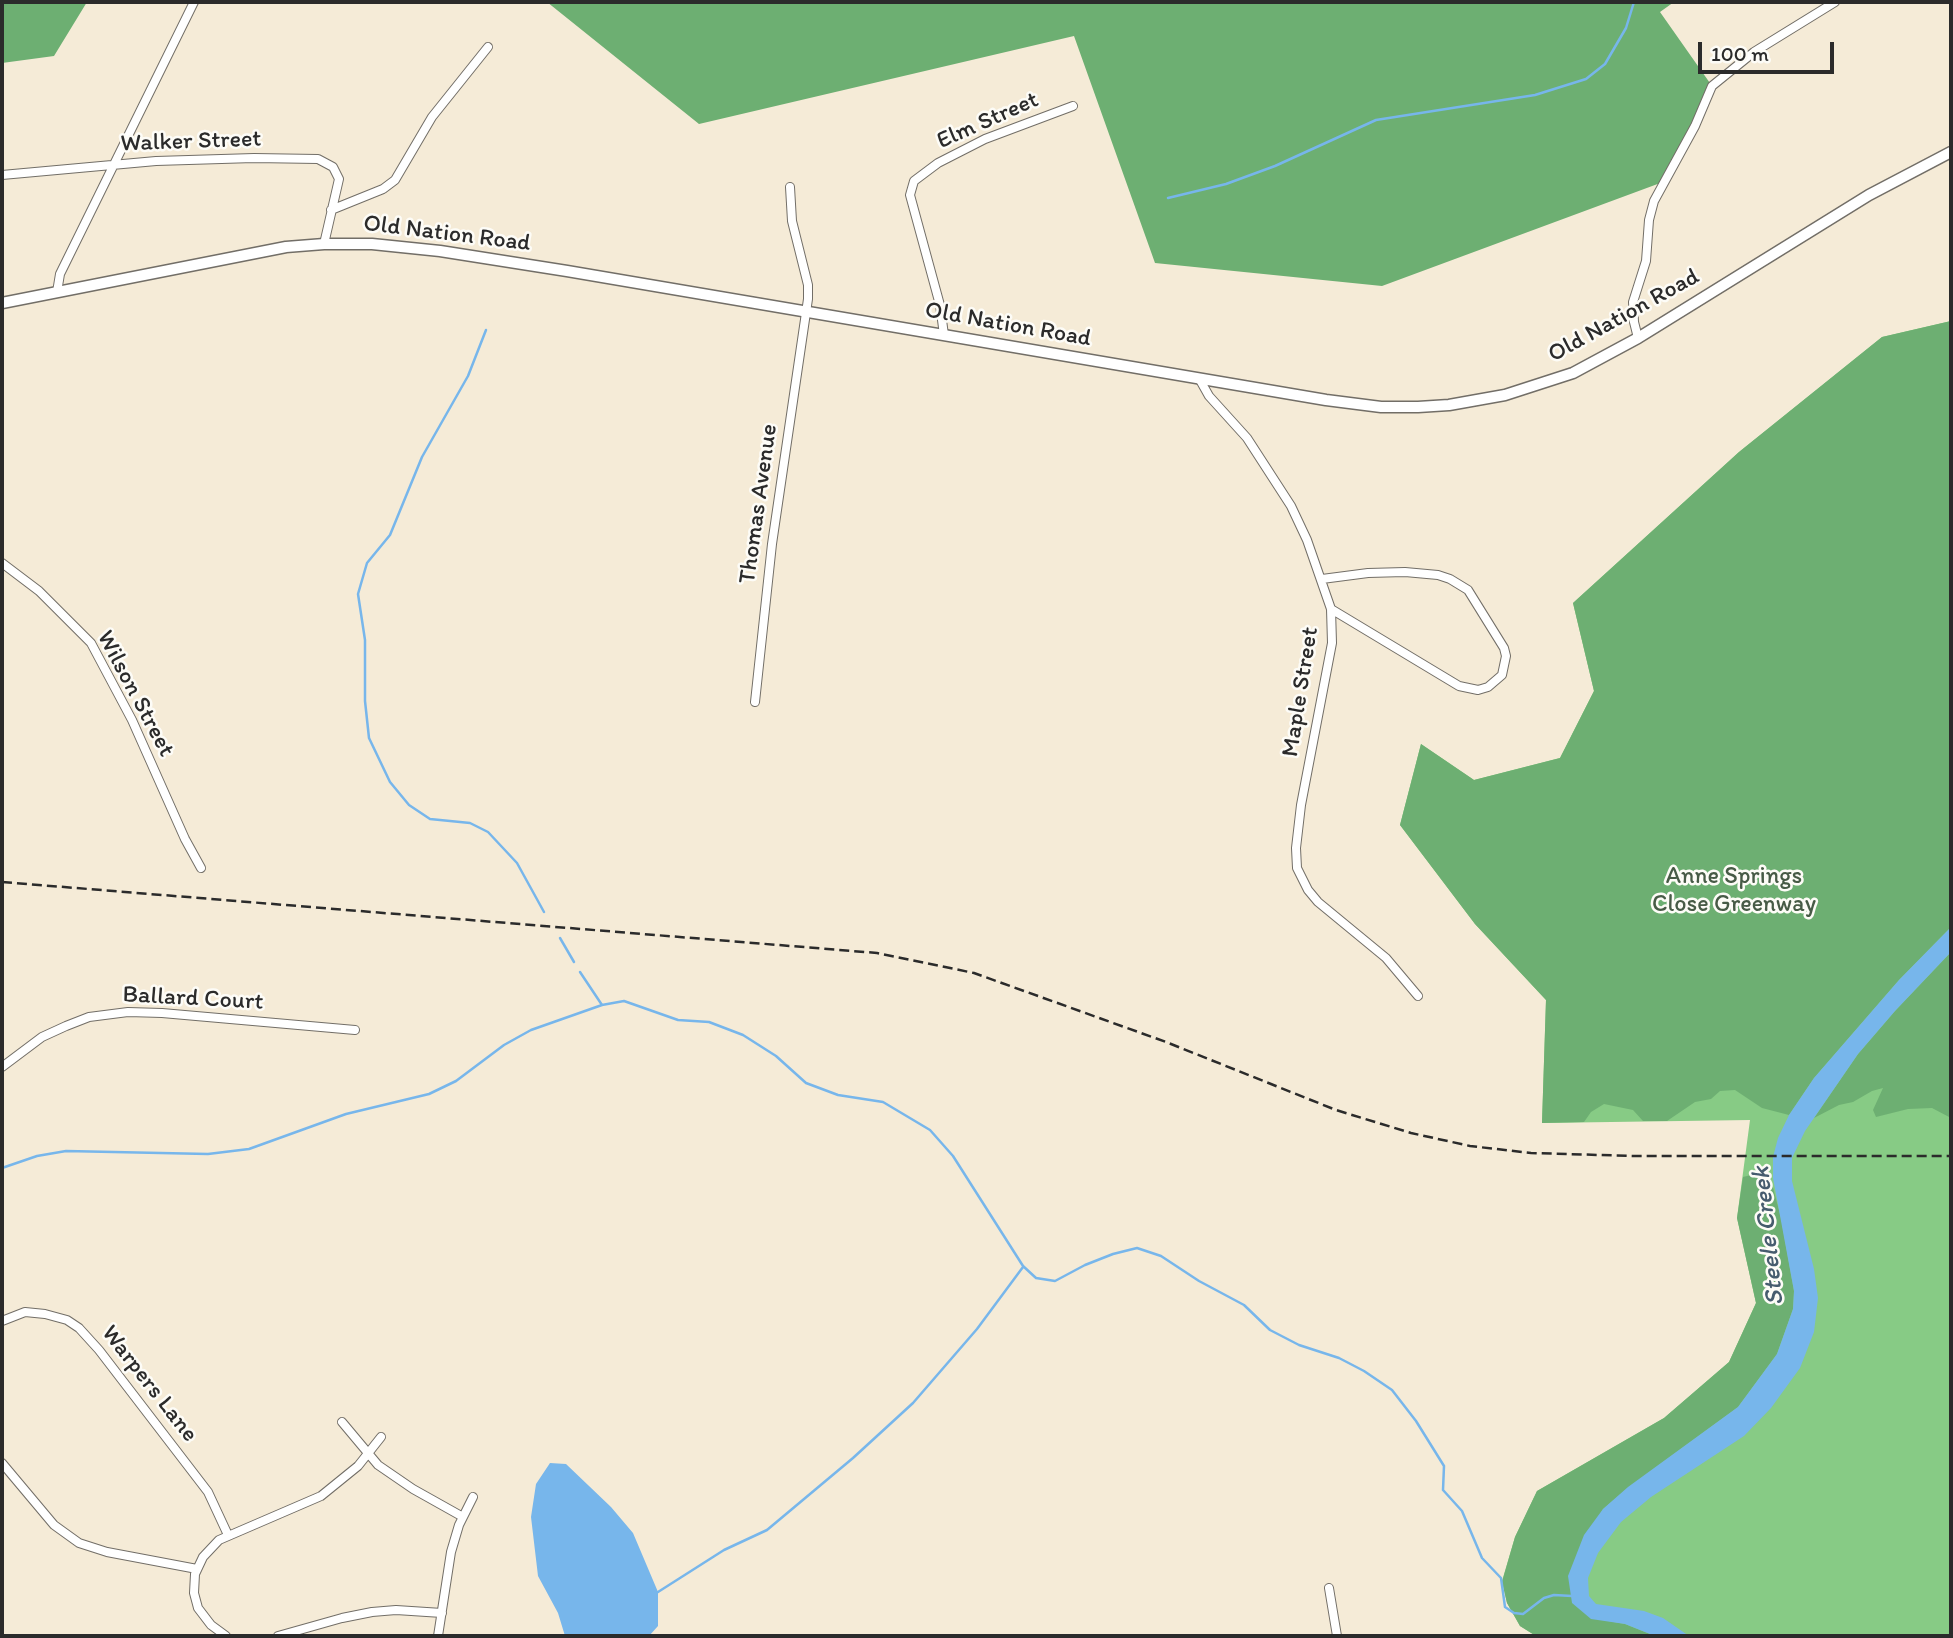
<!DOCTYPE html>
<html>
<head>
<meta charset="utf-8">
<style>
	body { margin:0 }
	#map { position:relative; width:1953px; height:1638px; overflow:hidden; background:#f5ebd7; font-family:Itim,sans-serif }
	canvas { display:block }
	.frame { position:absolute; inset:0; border:4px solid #2b2b2b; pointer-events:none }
	.scale { position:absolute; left:1698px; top:42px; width:136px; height:32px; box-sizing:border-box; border:4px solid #2b2b2b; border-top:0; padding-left:9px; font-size:21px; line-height:24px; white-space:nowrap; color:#2b2b2b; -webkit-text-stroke:5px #fdfcf7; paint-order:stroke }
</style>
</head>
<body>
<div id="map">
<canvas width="1953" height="1638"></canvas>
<div class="frame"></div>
<div class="scale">100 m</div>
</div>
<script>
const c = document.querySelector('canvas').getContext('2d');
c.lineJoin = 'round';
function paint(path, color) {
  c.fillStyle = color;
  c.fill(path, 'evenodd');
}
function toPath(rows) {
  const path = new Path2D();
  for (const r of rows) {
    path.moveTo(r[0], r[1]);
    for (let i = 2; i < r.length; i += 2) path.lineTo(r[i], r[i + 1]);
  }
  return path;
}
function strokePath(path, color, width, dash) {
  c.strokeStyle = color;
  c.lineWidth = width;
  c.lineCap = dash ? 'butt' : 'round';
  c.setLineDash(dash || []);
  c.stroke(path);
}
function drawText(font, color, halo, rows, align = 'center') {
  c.font = font + ' Itim,sans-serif';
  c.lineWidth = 5;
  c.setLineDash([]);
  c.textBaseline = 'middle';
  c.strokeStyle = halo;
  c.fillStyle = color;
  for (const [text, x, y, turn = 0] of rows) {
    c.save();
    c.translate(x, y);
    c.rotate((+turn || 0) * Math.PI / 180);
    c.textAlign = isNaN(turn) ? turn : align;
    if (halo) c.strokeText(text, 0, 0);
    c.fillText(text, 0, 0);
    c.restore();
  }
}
paint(toPath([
	[1951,321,1951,1636,1536,1636,1520,1626,1507,1603,1502,1581,1515,1537,1537,1491,1664,1418,1729,1362,1756,1303,1737,1218,1750,1120,1542,1123,1546,1000,1475,924,1400,825,1421,744,1474,780,1560,758,1594,691,1573,603,1739,452,1882,337]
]), '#87cb85');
paint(toPath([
	[2,2,87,2,54,56,2,63],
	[547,2,1674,2,1660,12,1712,86,1663,182,1382,286,1155,263,1074,36,699,124],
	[1951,321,1951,927,1899,980,1814,1078,1789,1115,1762,1108,1735,1090,1720,1091,1711,1099,1695,1102,1667,1121,1643,1121,1633,1110,1604,1104,1591,1112,1584,1122,1542,1123,1546,1000,1475,924,1400,825,1421,744,1474,780,1560,758,1594,691,1573,603,1739,452,1882,337],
	[1951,952,1951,1118,1932,1108,1908,1109,1876,1117,1873,1110,1883,1088,1872,1091,1853,1102,1839,1105,1814,1118,1858,1054,1895,1011],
	[1759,1173,1770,1176,1781,1218,1794,1291,1793,1309,1777,1354,1738,1407,1629,1487,1603,1509,1569,1576,1591,1618,1625,1624,1655,1636,1536,1636,1520,1626,1507,1603,1502,1582,1515,1537,1537,1491,1664,1418,1729,1362,1756,1303,1737,1218,1743,1177]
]), '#6daf72');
paint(toPath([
	[1951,927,1951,952,1895,1011,1858,1054,1805,1131,1792,1158,1792,1181,1814,1269,1818,1298,1814,1332,1800,1368,1771,1408,1744,1436,1651,1497,1621,1522,1598,1553,1588,1578,1589,1596,1596,1604,1644,1611,1663,1618,1689,1636,1655,1636,1625,1624,1591,1619,1572,1603,1568,1576,1584,1535,1603,1509,1628,1487,1738,1407,1777,1354,1793,1309,1794,1291,1773,1178,1773,1157,1778,1138,1789,1115,1814,1078,1899,980],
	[550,1463,566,1464,611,1507,633,1533,658,1592,658,1626,649,1636,565,1636,558,1613,538,1576,531,1517,536,1484]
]), '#77b6eb');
strokePath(toPath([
	[1168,198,1226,184,1275,166,1376,120,1535,95,1586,79,1605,64,1626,28,1634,2],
	[486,330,468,376,422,457,390,535,367,563,358,594,365,640,365,701,369,738,390,782,409,805,430,819,470,823,488,832,517,863,544,912],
	[560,938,574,962],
	[580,972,602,1005],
	[2,1168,37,1156,66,1151,208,1154,249,1149,346,1114,429,1094,456,1081,504,1045,531,1030,602,1005,624,1001,678,1020,709,1022,743,1035,776,1056,806,1083,838,1095,883,1102,930,1130,953,1156,1023,1266,1036,1278,1055,1281,1085,1265,1113,1254,1137,1248,1161,1256,1199,1281,1244,1305,1270,1330,1299,1345,1339,1358,1364,1371,1392,1390,1416,1421,1444,1466,1443,1490,1462,1511,1482,1558,1501,1578,1505,1607,1514,1613,1523,1614,1544,1598,1554,1595,1572,1596],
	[658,1592,724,1550,767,1530,853,1458,913,1403,977,1329,1023,1267]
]), '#77b6eb', 2.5);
const street = toPath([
	[2,175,156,161,254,158,318,159,333,167,339,179,324,244],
	[331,210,383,189,395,180,432,117,488,47],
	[57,292,60,274,194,2],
	[944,335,940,305,910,195,914,181,938,163,985,139,1073,106],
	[1638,338,1634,322,1633,302,1646,261,1649,220,1654,201,1695,126,1712,86,1754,52,1835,2],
	[1200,380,1209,396,1247,438,1291,506,1307,540,1331,609,1332,643,1301,805,1296,848,1297,868,1308,890,1318,902,1386,958,1418,996],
	[2,563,39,591,91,643,132,720,185,839,201,868],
	[1322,579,1368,573,1405,572,1438,575,1450,579,1468,590,1504,648,1506,656,1502,675,1488,687,1478,690,1459,686,1331,609],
	[755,702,772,544,808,299,808,285,792,221,790,187],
	[2,1067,42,1037,66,1026,89,1017,128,1012,162,1013,355,1030],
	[2,1321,25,1312,45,1314,67,1320,79,1328,99,1350,208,1492,228,1535],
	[342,1422,378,1465,413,1489,463,1517],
	[2,1463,54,1525,79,1543,107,1552,197,1569],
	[1329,1588,1337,1636],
	[226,1636,211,1625,198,1608,194,1593,195,1574,203,1557,219,1540,321,1496,358,1466,381,1437],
	[278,1636,342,1618,372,1612,396,1610,442,1613],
	[438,1636,451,1552,459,1525,473,1497]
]);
const secondary = toPath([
	[2,303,286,247,324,244,372,244,440,251,567,271,1326,400,1381,407,1418,407,1449,405,1505,395,1573,373,1638,338,1869,195,1951,152]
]);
strokePath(street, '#726e67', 10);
strokePath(secondary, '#726e67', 13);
strokePath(street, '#fff', 8);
strokePath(secondary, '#fff', 10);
strokePath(toPath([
	[2,882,877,953,974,973,1166,1042,1336,1110,1411,1133,1470,1146,1531,1153,1635,1156,1951,1156]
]), '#2b2b2b', 2.5, [10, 5]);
drawText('24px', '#2b2b2b', '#fdfcf7', [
	["Elm Street",988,121,-24],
	["Walker Street",191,142,-2],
	["Old Nation Road",447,234,7],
	["Old Nation Road",1624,316,-29],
	["Old Nation Road",1008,325,10],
	["Thomas Avenue",759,504,-82],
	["Maple Street",1301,692,-81],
	["Wilson Street",135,694,62],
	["Ballard Court",193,999,3],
	["Warpers Lane",149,1384,52]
]);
drawText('24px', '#475b46', '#fdfcf7', [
	["Anne Springs",1734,877],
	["Close Greenway",1734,905]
]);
drawText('italic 26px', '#465c6e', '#fdfcf7', [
	["Steele Creek",1769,1236,-96]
]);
</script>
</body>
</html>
